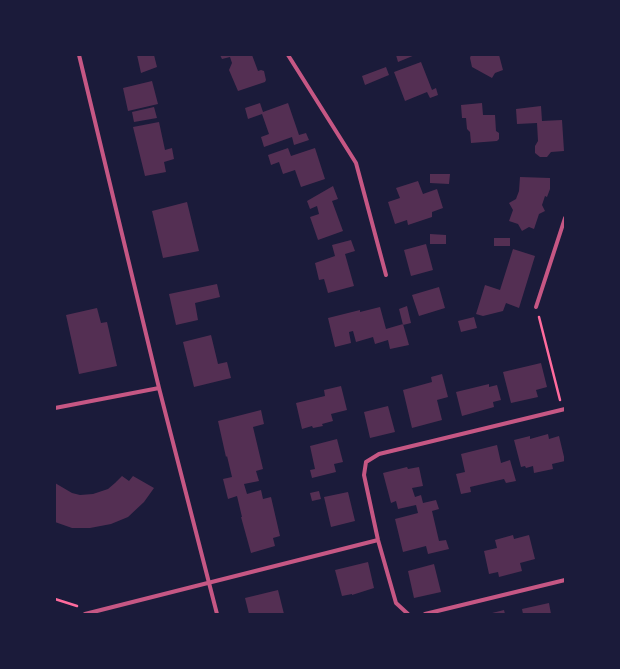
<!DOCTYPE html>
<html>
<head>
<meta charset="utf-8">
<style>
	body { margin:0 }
	#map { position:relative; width:620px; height:669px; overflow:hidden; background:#1b1b3a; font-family:Montserrat,sans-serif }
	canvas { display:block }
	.frame { position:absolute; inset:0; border:56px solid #1b1b3a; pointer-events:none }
</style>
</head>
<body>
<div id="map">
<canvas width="620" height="669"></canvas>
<div class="frame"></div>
</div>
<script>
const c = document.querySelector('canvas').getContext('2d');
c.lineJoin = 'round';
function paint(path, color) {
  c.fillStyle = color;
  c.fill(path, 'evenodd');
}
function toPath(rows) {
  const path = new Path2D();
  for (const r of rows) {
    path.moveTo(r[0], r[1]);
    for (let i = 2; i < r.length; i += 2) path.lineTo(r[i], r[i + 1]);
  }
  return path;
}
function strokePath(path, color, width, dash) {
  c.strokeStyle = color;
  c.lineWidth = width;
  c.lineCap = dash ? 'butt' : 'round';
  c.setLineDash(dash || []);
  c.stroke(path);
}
paint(toPath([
	[137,55,154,55,157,67,141,73],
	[220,55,252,55,258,71,261,70,264,71,266,80,265,82,238,91,229,70,232,63,230,57,222,59],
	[396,55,415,55,398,62],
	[471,55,499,55,503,70,495,73,492,78,472,67,470,58],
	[421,62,432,90,436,88,438,95,430,98,427,92,405,101,394,72],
	[386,67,389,75,365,85,362,76],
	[152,81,158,104,128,111,123,88],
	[260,103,263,112,288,103,299,135,306,133,309,140,294,145,292,137,264,147,261,137,269,134,262,114,248,119,245,108],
	[482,103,483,115,495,115,496,131,499,133,499,139,497,141,471,143,470,132,467,129,466,118,462,118,461,105],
	[541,106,542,121,562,120,564,151,551,152,547,157,540,157,535,153,535,146,538,141,537,123,517,124,516,109],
	[154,107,157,118,134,122,132,112],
	[159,122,165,150,172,148,174,159,164,162,166,172,145,176,133,127],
	[288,148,291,156,315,148,325,179,301,187,295,170,283,174,279,162,271,165,268,155],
	[430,174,450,174,449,184,430,183],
	[520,177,550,178,550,189,547,197,545,196,542,205,545,211,539,214,534,229,529,227,522,231,518,224,509,221,513,210,509,203,516,199,519,191],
	[418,181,423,194,437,189,443,208,432,212,432,217,408,225,407,220,395,224,388,202,400,198,396,188],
	[333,186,338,199,332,201,343,231,318,240,310,217,319,214,317,206,310,209,307,201],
	[187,202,199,251,163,258,152,211],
	[430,234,446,235,446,244,430,244],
	[494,238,510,238,510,246,494,246],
	[351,240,355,251,345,254,354,286,328,293,324,279,319,280,315,263,335,256,332,245],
	[426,244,433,270,411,276,404,250],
	[513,249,535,256,519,308,506,303,503,311,483,316,476,314,485,285,500,290],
	[217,284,220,297,195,303,198,320,176,325,169,294],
	[439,287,445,308,419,316,412,295],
	[407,306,411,323,403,325,399,309],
	[380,307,386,329,403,324,409,345,390,349,388,340,375,344,373,337,356,342,353,331,349,332,351,343,335,347,328,318,360,310,360,312],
	[97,308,101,323,107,322,117,366,79,374,66,315],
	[474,317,477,328,461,332,458,321],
	[211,335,218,364,227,362,231,378,194,387,183,342],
	[541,363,547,387,536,390,538,397,511,403,503,372],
	[442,374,448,397,437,400,442,420,412,428,403,390,432,382,431,377],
	[489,384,489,387,497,385,501,400,493,402,494,407,462,416,456,392],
	[341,386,347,410,331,414,333,421,322,424,323,426,313,428,312,426,302,429,296,403,325,396,324,390],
	[388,406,395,432,370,438,364,412],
	[261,410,264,424,253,427,263,469,256,471,259,481,244,484,247,494,261,490,263,499,271,497,280,536,273,538,275,546,251,553,241,517,242,517,237,496,228,499,223,479,232,477,227,456,226,457,218,421],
	[548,434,549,439,559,436,565,461,552,464,553,469,534,473,533,466,526,468,525,466,521,467,514,440,530,436,530,439],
	[337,439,343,462,334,464,336,472,312,478,310,470,315,469,310,446],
	[497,445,501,463,510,460,516,481,506,483,504,479,470,487,471,492,461,494,456,474,465,472,461,454],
	[407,467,408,469,419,467,423,486,412,488,415,497,421,495,423,503,436,500,439,509,432,511,439,541,446,540,449,549,428,554,426,546,403,552,395,519,418,513,416,505,398,509,396,501,391,503,383,473],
	[122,476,129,481,133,476,154,488,144,502,128,517,111,524,90,528,72,528,55,522,55,483,72,493,80,495,93,494,108,489,115,483],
	[319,491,321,499,312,501,310,493],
	[348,492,355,521,331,527,324,497],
	[513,535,514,539,529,535,535,559,520,563,522,571,499,577,498,572,489,574,484,551,497,548,495,540],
	[368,562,374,588,352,595,352,594,342,596,335,570],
	[434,564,441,592,414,598,408,571],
	[278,590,284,614,249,614,245,598],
	[549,603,551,614,523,614,522,609],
	[504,610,505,614,492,614,492,613]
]), '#542f53');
strokePath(toPath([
	[539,317,560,400],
	[55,599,77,606]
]), '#ff6b9d', 2.5);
strokePath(toPath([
	[79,55,159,388,217,614],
	[288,55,356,163,386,275],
	[536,307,565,218],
	[55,408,159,388],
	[85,614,378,540],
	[408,614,396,603,378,540,364,475,366,462,379,454,565,409],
	[425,614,565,580]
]), '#c65784', 4);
</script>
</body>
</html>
